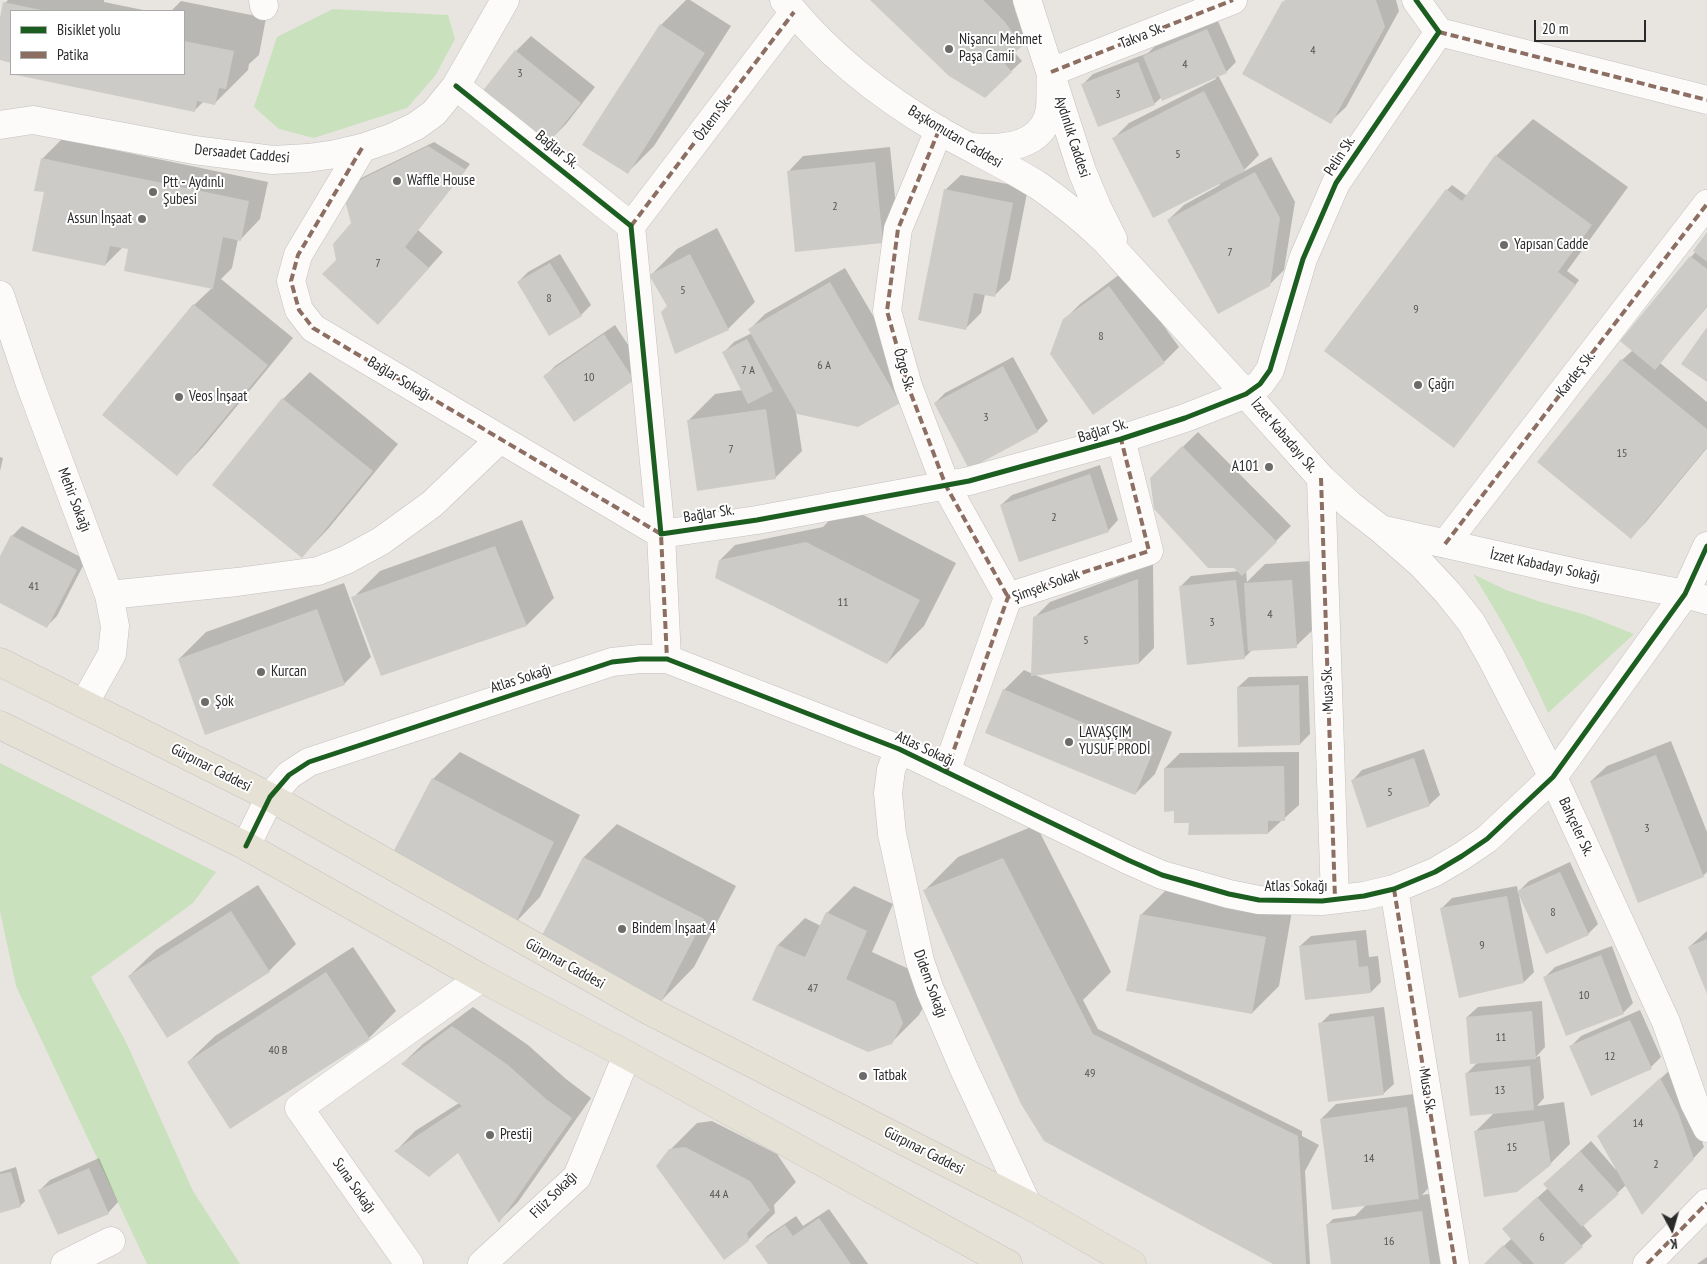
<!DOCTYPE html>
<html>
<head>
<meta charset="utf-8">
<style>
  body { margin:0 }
  #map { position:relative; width:1707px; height:1264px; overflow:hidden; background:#e8e5e0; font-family:"PT Sans Narrow",sans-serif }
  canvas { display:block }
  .legend { position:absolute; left:10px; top:10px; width:175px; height:65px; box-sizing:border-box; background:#fff; border:1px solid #aaa; margin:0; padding:6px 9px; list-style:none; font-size:15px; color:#2a2a2a }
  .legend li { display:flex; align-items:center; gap:10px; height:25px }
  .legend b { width:25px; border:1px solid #aaa }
  .north { position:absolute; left:1647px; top:1204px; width:50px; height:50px; -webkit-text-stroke:4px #fff; paint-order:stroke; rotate:174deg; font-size:14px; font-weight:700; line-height:20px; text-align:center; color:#2a2a2a }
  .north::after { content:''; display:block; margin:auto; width:18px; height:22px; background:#2a2a2a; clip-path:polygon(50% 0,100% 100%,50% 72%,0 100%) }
  .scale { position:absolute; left:1534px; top:20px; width:112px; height:22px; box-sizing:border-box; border:2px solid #2a2a2a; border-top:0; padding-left:6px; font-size:15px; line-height:18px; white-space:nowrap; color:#2a2a2a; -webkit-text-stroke:4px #fff; paint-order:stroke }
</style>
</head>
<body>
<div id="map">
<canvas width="1707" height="1264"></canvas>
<ul class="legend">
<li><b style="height:6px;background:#1b5e20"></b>Bisiklet yolu</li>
<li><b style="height:6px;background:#8d6e63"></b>Patika</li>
</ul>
<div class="north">K</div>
<div class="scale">20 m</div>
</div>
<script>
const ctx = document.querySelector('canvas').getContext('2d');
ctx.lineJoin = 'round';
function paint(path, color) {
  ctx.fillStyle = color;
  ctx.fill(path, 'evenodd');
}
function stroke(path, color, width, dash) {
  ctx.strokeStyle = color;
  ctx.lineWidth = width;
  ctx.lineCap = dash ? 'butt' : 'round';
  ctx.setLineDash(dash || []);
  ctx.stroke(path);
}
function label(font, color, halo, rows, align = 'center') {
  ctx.font = font + ' "PT Sans Narrow",sans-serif';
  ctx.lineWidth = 4;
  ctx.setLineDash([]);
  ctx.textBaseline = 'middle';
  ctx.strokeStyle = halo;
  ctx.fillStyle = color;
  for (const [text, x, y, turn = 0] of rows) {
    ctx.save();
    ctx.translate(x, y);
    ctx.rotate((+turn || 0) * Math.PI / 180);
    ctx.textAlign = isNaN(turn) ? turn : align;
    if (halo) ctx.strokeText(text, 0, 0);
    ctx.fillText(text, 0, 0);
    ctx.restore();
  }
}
paint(new Path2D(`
  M333 9 448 15 455 39 435 76 407 108 314 138 279 129 254 107 277 37Z
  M1473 574 1506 590 1541 602 1586 615 1634 634 1548 713C1527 664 1501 619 1473 574Z
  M0 763 216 872 193 903 91 977 127 1044 193 1191 240 1264H147L16 986 0 911Z`), '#c9e1bc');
paint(new Path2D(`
  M8 0H104V2L148 11H11V61L0 59V23L5 3Z
  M686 0H690L731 26 654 146 628 172 661 25Z
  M871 0H1022L1024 2 1015 11 1031 35 1014 52 1022 61 985 96Z
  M1286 0H1396L1399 11 1346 107 1330 122 1283 3Z
  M181 1 266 18 259 55 249 64 248 70 214 104 204 101 194 111 19 74H184V11H171Z
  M1217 19 1236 62 1226 72 1218 75 1259 155 1241 173 1271 157 1295 202 1284 270 1269 285 1168 220 1184 205 1220 185 1219 183 1114 138 1129 123 1216 79 1215 77 1162 97 1154 104 1083 84 1093 74 1148 53 1155 46Z
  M531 36 595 87 566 124 551 139 539 129 530 138 516 51Z
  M1533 119 1628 187 1567 271 1579 280 1458 442 1326 351 1447 190 1452 185 1467 196 1496 156Z
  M62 139 268 182 260 219 241 239H238L232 268 221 279 293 338 203 447 177 474 194 305 212 288 129 248 123 247 105 265 45 191 42 159Z
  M434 142 470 164 418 230 443 252 393 308 337 260 360 216 349 184Z
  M890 147 898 227 883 242 788 172 803 156Z
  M961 175 1028 188 1010 280 994 296 985 294 981 313 966 328 945 190Z
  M717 228 755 302 728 329 669 306 650 276 677 249Z
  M1707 234V307L1660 363 1707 402V448L1646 522 1631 537 1622 360 1633 350 1622 341 1696 251Z
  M560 254 591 305 581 315 518 282 528 272Z
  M845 268 915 387 899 402 796 412 802 451 775 478 688 421 715 394 742 390 724 352 734 342 752 333 750 329 765 314Z
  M1124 271 1179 347 1164 362 1064 320 1080 304Z
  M615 325 644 369 633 379 545 376 555 366Z
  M1013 357 1048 421 1037 431 970 467 935 403 945 393Z
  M310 372 398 444 328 529 302 556 283 399Z
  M1198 432 1291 526 1246 571 1247 582 1265 564 1312 561 1316 627 1296 646 1253 649 1244 658 1180 587 1191 576 1239 571 1151 478Z
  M0 457 3 458 0 471Z
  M1100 465 1118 520 1108 531 1001 505 1012 495Z
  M844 505 956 563 924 626 887 663 720 560 735 545 823 527Z
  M522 520 554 598 527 625 381 674 353 598 380 571Z
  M22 526 86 560 57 616 46 627 0 602V559L12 536Z
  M1153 564 1154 648 1139 663 1035 675 1172 732 1155 774 1135 794 1004 690 1024 670 1033 674 1034 618 1050 602Z
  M344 583 371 657 344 684 179 659 206 632Z
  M1308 676 1310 734 1300 744 1238 687 1249 677Z
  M1671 741 1707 832V872L1703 876 1591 781 1607 766Z
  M1424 749 1440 795 1429 805 1352 781 1362 770Z
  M460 752 580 815 540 897 514 924 433 779Z
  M1299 752V805L1268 833 1190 822 1175 810 1165 768 1180 753Z
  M617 824 736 886 694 967 661 1001 541 939 584 857Z
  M1036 825 1111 972 1083 1000 1098 1029 1302 1131V1136L1319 1145 1305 1171 1310 1264H1276L925 890 958 857Z
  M1570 862 1598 924 1588 934 1519 895 1534 972 1524 982 1442 908 1452 898 1517 886 1518 892 1529 881Z
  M258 885 296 944 269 971 129 976 156 950Z
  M854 886 893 904 872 952 922 975 930 995 919 1015 892 1042 754 999 778 945 805 918 821 926 827 913Z
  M1168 888 1292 911 1279 986 1252 1013 1141 915Z
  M1366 930 1369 957 1378 956 1381 982 1371 992 1300 946 1311 936Z
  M1707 931V991L1689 947Z
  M1612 946 1633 1003 1623 1013 1545 977 1555 967Z
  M353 947 396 1011 369 1038 188 1062 215 1036Z
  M1542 1001 1545 1047 1536 1057 1540 1056 1544 1098 1537 1106 1564 1102 1570 1144 1550 1164 1475 1132 1495 1112 1467 1073 1478 1062 1467 1017 1478 1007Z
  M473 1007 528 1045 566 1079 591 1098 518 1202 499 1221 459 1151H396L415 1131 459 1103 403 1063 423 1044Z
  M1384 1007 1394 1084 1383 1094 1320 1024 1330 1014Z
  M1640 1010 1661 1057 1651 1067 1570 1047 1581 1036Z
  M1671 1069 1688 1101 1704 1147 1652 1203 1626 1185 1583 1225 1592 1236 1562 1264H1486L1512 1238 1514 1219 1548 1188 1555 1174 1591 1141 1616 1170 1609 1126Z
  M1422 1093 1434 1182 1422 1195 1441 1192V1264H1333L1328 1224 1333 1219 1355 1216 1367 1204 1321 1119 1336 1104Z
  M712 1121 777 1154 796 1182 774 1205 775 1213 748 1240 670 1150 697 1123Z
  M99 1158 118 1202 108 1213 40 1190 50 1180Z
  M16 1167 25 1201 20 1206 0 1211V1172Z
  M829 1209 868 1264H769L757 1246 767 1236 796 1216 803 1226Z
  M1707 1257V1264H1697Z`), '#0003');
paint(new Path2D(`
  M870 0H983L1005 22 1022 46 1004 63 1012 72 985 98 949 76Z
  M1286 0H1376L1385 27 1331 124 1242 74 1282 2Z
  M3 2 41 10 11 11V63L0 60V18Z
  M660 24 705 53 628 174 582 145Z
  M1207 29 1227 73 1162 101 1143 56Z
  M184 41 234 51 226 89 219 88 215 105 197 101 195 112 16 75 184 74Z
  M515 50 581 103 551 140 538 130 530 140 477 98Z
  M1138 62 1155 105 1098 127 1081 84Z
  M1204 91 1245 171 1153 218 1112 138Z
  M428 146 466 170 405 247 429 268 378 325 322 274 336 260 333 244 351 223 342 189Z
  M1495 155 1592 225 1558 272 1576 285 1454 448 1324 351 1446 189 1462 201Z
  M41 158 249 201 241 241 223 237 213 289 124 271 128 249 110 246 105 266 32 251 44 192 34 191Z
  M875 162 883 243 795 252 787 171Z
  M1255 172 1280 218 1270 286 1218 314 1167 220Z
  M944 189 1013 203 995 297 974 293 966 330 918 320Z
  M1707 232V262L1693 251Z
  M690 254 729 330 675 354 661 312 667 306 649 275Z
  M1690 256 1707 269V306L1655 370 1620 341Z
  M550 263 582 316 549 336 517 282Z
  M830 282 900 403 858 427 797 414 748 329Z
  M1109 286 1165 363 1093 415 1050 354 1063 319Z
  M193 304 268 365 177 476 102 415Z
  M1707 327V382L1681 364Z
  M604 334 634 380 574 422 543 376Z
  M747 339 773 391 748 404 722 352Z
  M1621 359 1707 429V447L1631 539 1537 462Z
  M1003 366 1038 432 969 469 934 403Z
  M282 398 373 471 302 558 212 485Z
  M766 409 776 479 697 491 687 420Z
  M1182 446 1277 542 1242 576 1234 568H1208L1154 509 1150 478Z
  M1090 474 1109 532 1019 562 1000 505Z
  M11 535 77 570 47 628 0 603V556Z
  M806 542 920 600 887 664 773 606 715 578 719 560Z
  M495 546 527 626 381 676 351 597Z
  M1138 579 1139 664 1031 676 1033 617Z
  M1236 580 1245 659 1187 665 1179 586Z
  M1292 580 1297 648 1248 651 1244 583Z
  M317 609 345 685 205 735 178 659Z
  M1299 685 1300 745 1238 747 1237 687Z
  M1003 689 1153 752 1135 795 985 733Z
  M1656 755 1704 877 1638 903 1590 781Z
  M1414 758 1430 806 1367 828 1351 780Z
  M1284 766 1285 821H1268V834L1188 835 1189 823H1174V811L1164 812V768Z
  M432 778 554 842 514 926 389 860Z
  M583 857 704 919 661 1002 540 939Z
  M1003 858 1093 1034 1298 1136 1306 1264H1273L1044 1141 1021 1104 923 890Z
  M1560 872 1589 935 1546 954 1517 891Z
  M1507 896 1524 983 1459 998 1440 908Z
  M231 911 270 972 167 1038 128 976Z
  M826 912 867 931 846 979 895 1002 903 1023 892 1044 868 1052 752 1000 777 945 805 957Z
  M1140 914 1266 937 1252 1014 1126 991Z
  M1707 939V994L1688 947Z
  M1356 940 1359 967 1368 966 1371 993 1305 1000 1299 946Z
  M1601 955 1624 1014 1566 1036 1543 977Z
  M326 972 370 1039 230 1129 187 1062Z
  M1532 1011 1536 1059 1470 1064 1466 1017Z
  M1374 1016 1384 1095 1328 1102 1318 1023Z
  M1630 1020 1652 1069 1591 1096 1569 1046Z
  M452 1026 508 1065 546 1099 572 1118 499 1223 458 1153 429 1177 394 1151 462 1106 401 1064Z
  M1530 1066 1534 1110 1470 1116 1465 1073Z
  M1660 1078 1678 1112 1694 1159 1642 1215 1597 1136Z
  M1407 1107 1419 1199 1332 1210 1320 1119Z
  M1544 1121 1551 1165 1517 1192 1484 1197 1474 1131Z
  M685 1147 750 1181 770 1210 747 1233 749 1241 724 1260 656 1166 669 1149Z
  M1580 1151 1619 1194 1582 1227 1543 1184Z
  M89 1168 109 1214 58 1235 38 1190Z
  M11 1172 21 1207 0 1213V1174Z
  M1537 1197 1583 1247 1564 1264H1534L1502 1229Z
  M1422 1211 1430 1264H1331L1326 1224Z
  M819 1218 851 1264H768L755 1246 785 1225 793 1236Z
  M1503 1245 1522 1264H1484Z`), '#cdcbc7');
const minor = new Path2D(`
  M263 0 264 6
  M784 0C826 53 882 97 940 131 973 150 1008 166 1039 186 1062 202 1084 220 1104 239L1246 394 1321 478 1350 505 1382 530 1421 564 1448 593 1471 622 1491 657 1553 777 1666 1022 1694 1102 1707 1128
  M1027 0 1082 171 1097 207 1113 239
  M1439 32 1707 100
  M456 86 631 226 661 534 757 520 969 481 1121 439 1185 418 1246 394 1260 384 1270 370 1303 259 1336 183 1439 32 1416 0
  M0 125 33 120 194 150 273 160 308 158 336 154 362 148 391 138 416 126 434 113 456 86 505 0
  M939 130 898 229 887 311 908 386 946 486 1008 597
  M971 147C1002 150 1045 148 1050 108 1051 96 1050 84 1051 72L1233 0
  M362 148 298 255 291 281 299 310 313 328 661 534 667 659
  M631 226 794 12
  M0 295 30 384 109 595 115 626 112 654 84 704
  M1321 478 1335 899
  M1384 530 1581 574 1685 594 1707 600
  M1445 544 1707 204
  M109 595 237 582 318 571 346 560 381 541 432 504 500 439
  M899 749 891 770 888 793 892 834 920 961 930 990 964 1069 1027 1204
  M946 772 1008 597 1149 551 1121 439
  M246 846 270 797 289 775 309 762 612 662 640 659H667L899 749 1128 860 1162 875 1194 884 1229 894 1259 900 1322 901 1364 896 1394 889 1435 872 1462 856 1487 839 1553 777 1685 594 1707 546
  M1394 889 1455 1264
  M65 1264 111 1241
  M409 1264 299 1108 481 978
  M482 1264 577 1177 627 1055
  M1647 1264 1707 1203`);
const major = new Path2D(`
  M0 662 270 797 648 1010 1027 1204 1132 1264
  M0 725 246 846 481 978 627 1055 1008 1264`);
stroke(minor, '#c2c1c1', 29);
stroke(major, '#c4c3c1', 29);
stroke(minor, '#fcfbfa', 28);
stroke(major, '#e5e2d5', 28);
stroke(new Path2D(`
  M1439 32 1707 100
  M1051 72 1233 0
  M939 130 898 229 887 311 908 386 946 486 1008 597
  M362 148 298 255 291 281 299 310 313 328 661 534 667 659
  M631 226 794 12
  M1321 478 1335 899
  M1445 544 1707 204
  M946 772 1008 597 1149 551 1121 439
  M1394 889 1455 1264
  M1647 1264 1707 1203`), '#8d6e63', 4, [8, 4]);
stroke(new Path2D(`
  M456 86 631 226 661 534 757 520 969 481 1121 439 1185 418 1246 394 1260 384 1270 370 1303 259 1336 183 1439 32 1416 0
  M246 846 270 797 289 775 309 762 612 662 640 659H667L899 749 1128 860 1162 875 1194 884 1229 894 1259 900 1322 901 1364 896 1394 889 1435 872 1462 856 1487 839 1553 777 1685 594 1707 546`), '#1b5e20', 5);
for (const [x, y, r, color] of [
  [949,49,5,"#6c6b6a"],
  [397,181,5,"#6c6b6a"],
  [153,192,5,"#6c6b6a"],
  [142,219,5,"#6c6b6a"],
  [1504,245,5,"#6c6b6a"],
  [1418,385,5,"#6c6b6a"],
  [179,397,5,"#6c6b6a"],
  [1269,467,5,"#6c6b6a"],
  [261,672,5,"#6c6b6a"],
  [205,702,5,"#6c6b6a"],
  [1069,742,5,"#6c6b6a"],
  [622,929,5,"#6c6b6a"],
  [863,1076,5,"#6c6b6a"],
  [490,1135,5,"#6c6b6a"]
]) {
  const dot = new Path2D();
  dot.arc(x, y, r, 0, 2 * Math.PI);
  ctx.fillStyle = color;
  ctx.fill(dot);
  stroke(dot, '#fff', 2);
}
label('12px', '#545453', null, [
  ["4",1313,51],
  ["4",1185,65],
  ["3",520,74],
  ["3",1118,95],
  ["5",1178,155],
  ["2",835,207],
  ["7",1230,253],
  ["7",378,264],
  ["5",683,291],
  ["8",549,299],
  ["9",1416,310],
  ["8",1101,337],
  ["6 A",824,366],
  ["7 A",748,371],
  ["10",589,378],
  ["3",986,418],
  ["7",731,450],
  ["15",1622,454],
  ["2",1054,518],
  ["41",34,587],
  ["11",843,603],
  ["4",1270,615],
  ["3",1212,623],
  ["5",1086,641],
  ["5",1390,793],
  ["3",1647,829],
  ["8",1553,913],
  ["9",1482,946],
  ["47",813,989],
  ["10",1584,996],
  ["11",1501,1038],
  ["40 B",278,1051],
  ["12",1610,1057],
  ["49",1090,1074],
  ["13",1500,1091],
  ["14",1638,1124],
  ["15",1512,1148],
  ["14",1369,1159],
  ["2",1656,1165],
  ["4",1581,1189],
  ["44 A",719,1195],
  ["6",1542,1238],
  ["16",1389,1242]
]);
label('15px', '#2a2a2a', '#fff', [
  ["Takva Sk.",1142,36,-22],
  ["Özlem Sk.",713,119,-53],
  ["Başkomutan Caddesi",955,137,31],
  ["Aydınlık Caddesi",1072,137,72],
  ["Bağlar Sk.",557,150,39],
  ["Dersaadet Caddesi",242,154,5],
  ["Pelin Sk.",1340,156,-57],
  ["Özge Sk.",904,370,74],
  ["Kardeş Sk.",1576,374,-52],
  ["Bağlar Sokağı",399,379,31],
  ["Bağlar Sk.",1103,431,-17],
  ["İzzet Kabadayı Sk.",1284,436,49],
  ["Mehir Sokağı",74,500,69],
  ["Bağlar Sk.",709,514,-9],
  ["İzzet Kabadayı Sokağı",1545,566,12],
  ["Şimşek Sokak",1046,586,-20],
  ["Atlas Sokağı",521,679,-18],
  ["Musa Sk.",1328,689,-92],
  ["Atlas Sokağı",925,749,25],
  ["Gürpınar Caddesi",211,768,27],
  ["Bahçeler Sk.",1576,827,65],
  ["Atlas Sokağı",1296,887],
  ["Gürpınar Caddesi",565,964,29],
  ["Didem Sokağı",930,984,70],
  ["Musa Sk.",1427,1091,81],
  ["Gürpınar Caddesi",924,1151,27],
  ["Suna Sokağı",354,1186,55],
  ["Filiz Sokağı",554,1195,-45]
]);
label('15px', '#2a2a2a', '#fff', [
  ["Nişancı Mehmet",959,40],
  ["Paşa Camii",959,57],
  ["Waffle House",407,181],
  ["Ptt - Aydınlı",163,183],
  ["Şubesi",163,200],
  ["Assun İnşaat",132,219,"right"],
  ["Yapısan Cadde",1514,245],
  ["Çağrı",1428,385],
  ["Veos İnşaat",189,397],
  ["A101",1259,467,"right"],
  ["Kurcan",271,672],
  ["Şok",215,702],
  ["LAVAŞÇIM",1079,733],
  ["YUSUF PRODİ",1079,750],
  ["Bindem İnşaat 4",632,929],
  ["Tatbak",873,1076],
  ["Prestij",500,1135]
], 'left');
</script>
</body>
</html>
